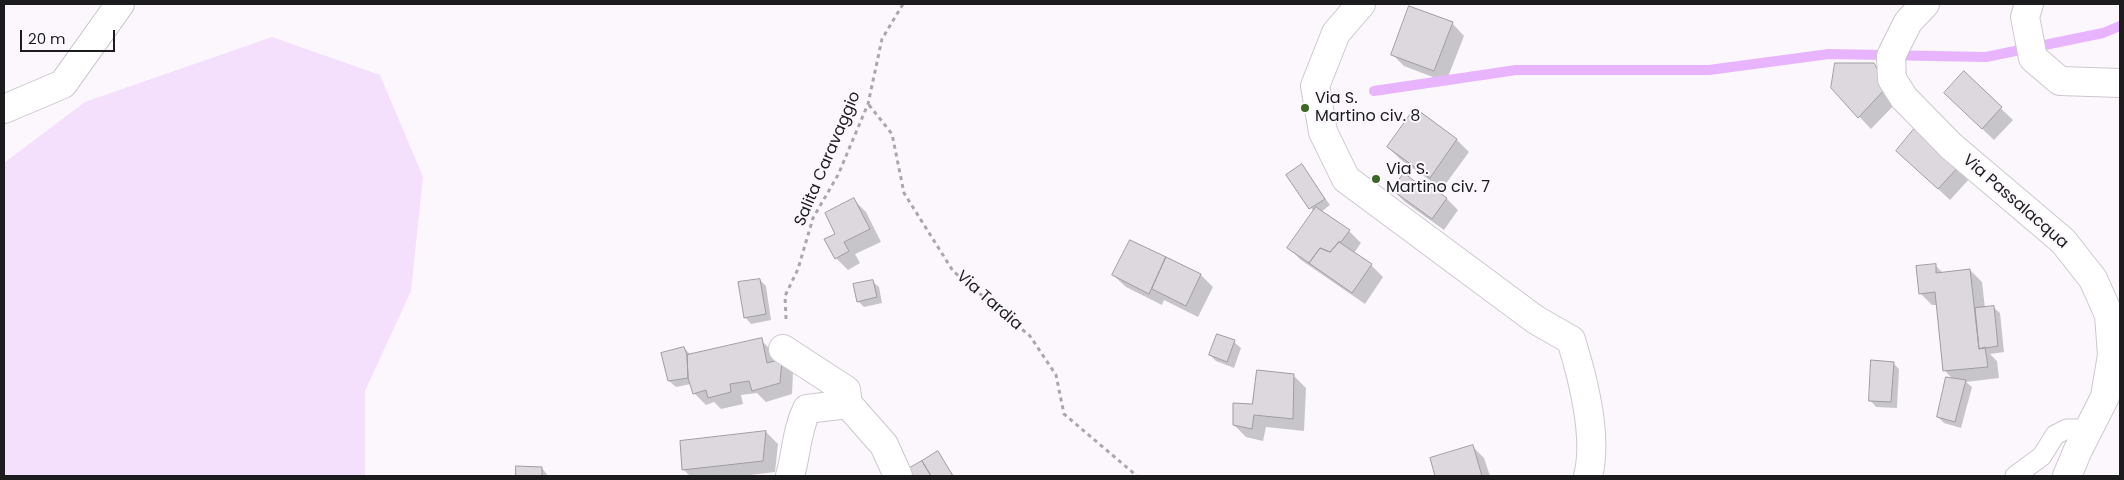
<!DOCTYPE html>
<html>
<head>
<meta charset="utf-8">
<style>
  body { margin:0 }
  #map { position:relative; width:2124px; height:480px; overflow:hidden; background:#fbf7fd; font-family:Poppins,sans-serif }
  canvas { display:block }
  .frame { position:absolute; inset:0; border:5px solid #1c1b1d; pointer-events:none }
  .scale { position:absolute; left:20px; top:30px; width:95px; height:22px; box-sizing:border-box; border:2px solid #1c1b1d; border-top:0; padding-left:6px; font-size:15px; line-height:18px; white-space:nowrap; color:#1c1b1d; -webkit-text-stroke:4px #fbf7fd; paint-order:stroke }
</style>
</head>
<body>
<div id="map">
<canvas width="2124" height="480"></canvas>
<div class="frame"></div>
<div class="scale">20 m</div>
</div>
<script>
const ctx = document.querySelector('canvas').getContext('2d');
ctx.lineJoin = 'round';
function paint(path, color) {
  ctx.fillStyle = color;
  ctx.fill(path, 'evenodd');
}
function stroke(path, color, width, dash) {
  ctx.strokeStyle = color;
  ctx.lineWidth = width;
  ctx.lineCap = dash ? 'butt' : 'round';
  ctx.setLineDash(dash || []);
  ctx.stroke(path);
}
function label(font, color, halo, rows, align = 'center') {
  ctx.font = font + ' Poppins,sans-serif';
  ctx.lineWidth = 4;
  ctx.setLineDash([]);
  ctx.textBaseline = 'middle';
  ctx.strokeStyle = halo;
  ctx.fillStyle = color;
  for (const [text, x, y, turn = 0] of rows) {
    ctx.save();
    ctx.translate(x, y);
    ctx.rotate((+turn || 0) * Math.PI / 180);
    ctx.textAlign = isNaN(turn) ? turn : align;
    if (halo) ctx.strokeText(text, 0, 0);
    ctx.fillText(text, 0, 0);
    ctx.restore();
  }
}
paint(new Path2D(`
  M272 37 380 75 423 177 411 291 365 391V476H4V163L85 102Z`), '#f4dffd');
paint(new Path2D(`
  M1452 23 1464 36 1446 82 1404 66 1392 54Z
  M1874 64 1886 76 1899 100 1871 129 1832 88Z
  M1964 73 2013 120 1994 140 1957 105Z
  M1415 110 1457 140 1469 152 1442 189 1400 159 1388 147Z
  M1914 131 1971 177 1950 200 1910 163Z
  M1301 166 1330 205 1321 212 1349 231 1361 243 1354 253 1371 265 1383 277 1365 304 1301 260 1289 248 1314 212 1288 175Z
  M1421 188 1446 198 1458 210 1444 230 1405 202 1393 190Z
  M854 200 866 212 881 242 855 254 860 263 848 270 836 258 837 234Z
  M1131 241 1201 275 1213 287 1198 317 1164 300 1162 305 1126 287 1113 275Z
  M1935 265 1943 273 1970 270 1982 282 1985 308 1993 307 2000 313 2004 352 1990 354 1997 361 1999 378 1966 382 1972 387 1961 428 1944 423 1938 417 1954 380 1945 371 1937 305H1932L1920 293Z
  M760 280 766 286 771 320 751 324 745 317Z
  M872 281 879 287 882 303 864 307 858 301Z
  M761 340 773 352 776 362 781 361 793 372 792 394 766 402 757 393 741 395 743 404 721 409 714 402 706 405 694 393 691 384 676 387 669 381 684 348 690 354Z
  M1234 342 1241 348 1234 368 1216 361 1210 355Z
  M1893 363 1899 369 1897 408 1876 407 1870 400Z
  M1294 376 1306 388 1304 431 1266 427 1263 441 1246 437 1234 425 1253 406Z
  M766 432 778 444 775 472 742 476H690L684 470 681 442Z
  M1472 446 1484 458 1490 476H1437L1431 459Z
  M937 453 954 476H914L910 470Z
  M517 468H542L548 476H517Z`), '#0003');
stroke(new Path2D(`
  M1374 91 1516 70H1709L1829 54 1986 57 2103 33 2120 26`), '#e9b4fe', 10);
const building = new Path2D(`
  M1409 6 1453 22 1434 71 1391 55Z
  M1835 63H1874L1887 87 1858 118 1831 88Z
  M1964 71 2002 107 1982 129 1944 93Z
  M1415 108 1457 139 1430 178 1387 147Z
  M1914 129 1960 165 1938 189 1896 151Z
  M1302 164 1325 199 1309 209 1286 175Z
  M1404 173 1421 186 1425 183 1447 198 1432 219 1392 190Z
  M854 198 870 229 844 242 849 251 835 259 824 239 835 234 825 213Z
  M1316 207 1350 230 1341 242H1339L1330 252 1320 248 1309 263 1287 248Z
  M1130 240 1166 257 1149 294 1112 275Z
  M1339 242 1372 264 1352 293 1309 263 1320 248 1330 252Z
  M1166 257 1201 274 1186 306 1152 289Z
  M1936 264V273L1970 269 1979 349 1985 347 1988 367 1943 371 1935 292 1919 294 1916 266Z
  M760 279 766 314 744 318 738 282Z
  M873 280 877 297 857 302 853 284Z
  M1994 306 1998 346 1979 349 1975 308Z
  M1217 334 1235 340 1227 362 1209 355Z
  M762 338 767 363 782 359 780 383 752 391 749 381 730 384 731 392 708 398 706 390 693 394 688 378 687 355Z
  M684 347 687 355 688 378 668 381 661 353Z
  M1871 360 1894 362 1891 402 1869 401Z
  M1257 370 1294 374 1293 419 1254 415 1252 429 1233 425V403L1252 404Z
  M1946 377 1966 380 1955 422 1937 417Z
  M766 431 763 461 682 470 680 441Z
  M1473 445 1482 476H1435L1430 458Z
  M938 451 953 476H931L922 461Z
  M922 461 931 476H913L908 469Z
  M516 466 542 467V476H516Z`);
paint(building, '#dcd8dd');
stroke(building, '#9f9ba1', 1);
const lane = new Path2D(`
  M2015 476 2042 456 2055 435 2067 429H2089`);
const street = new Path2D(`
  M1925 4 1908 22 1891 56 1892 79 1904 98 1951 146 2063 241 2093 279 2109 315 2112 355 2105 397 2078 450 2067 476
  M2029 4 2025 17 2033 58 2060 81 2120 83
  M4 109 63 84 120 4
  M783 349 846 390 848 404
  M790 476C797 452 796 432 807 409L848 404 884 445 898 476`);
const secondary = new Path2D(`
  M1361 4 1336 33 1315 86 1323 132 1346 179 1536 320 1571 340C1583 378 1598 438 1588 476`);
stroke(lane, '#ccc8cd', 21);
stroke(street, '#ccc8cd', 30);
stroke(secondary, '#ccc8cd', 30);
stroke(new Path2D(`
  M869 105 892 134 904 193 953 271 1030 336 1056 375 1064 414 1137 476
  M786 319 785 296 798 269 813 218 838 175 868 104 882 39 903 4`), '#aaa7ab', 3, [4, 4]);
stroke(lane, '#fff', 19);
stroke(street, '#fff', 28);
stroke(secondary, '#fff', 28);
for (const [x, y, r, color] of [
  [1305,108,5,"#3c6724"],
  [1376,179,5,"#3c6724"]
]) {
  const dot = new Path2D();
  dot.arc(x, y, r, 0, 2 * Math.PI);
  ctx.fillStyle = color;
  ctx.fill(dot);
  stroke(dot, '#fbf7fd', 2);
}
label('16px', '#1c1b1d', '#fbf7fd', [
  ["Via S.",1315,99],
  ["Martino civ. 8",1315,117],
  ["Via S.",1386,170],
  ["Martino civ. 7",1386,188]
], 'left');
label('16px', '#1c1b1d', '#fbf7fd', [
  ["Salita Caravaggio",828,159,-67],
  ["Via Passalacqua",2015,202,41],
  ["Via Tardia",989,301,41]
]);
</script>
</body>
</html>
